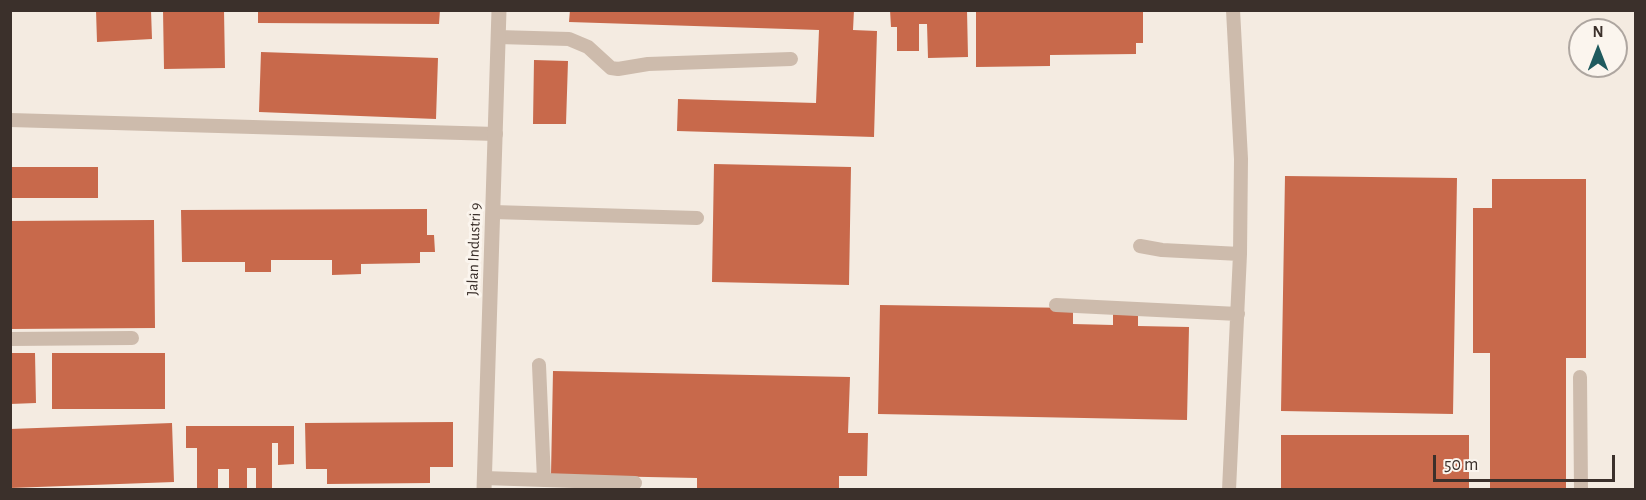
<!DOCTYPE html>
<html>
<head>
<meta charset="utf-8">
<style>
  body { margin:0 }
  #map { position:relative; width:1646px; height:500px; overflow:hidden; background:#f4ebe1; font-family:"Alegreya Sans",sans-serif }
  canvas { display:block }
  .frame { position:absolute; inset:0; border:12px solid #3b302b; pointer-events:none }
  .north { position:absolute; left:1568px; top:18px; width:60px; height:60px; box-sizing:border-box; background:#fbf5ee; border:2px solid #aea6a0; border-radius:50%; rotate:0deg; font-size:16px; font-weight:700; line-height:24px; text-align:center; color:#3b302b }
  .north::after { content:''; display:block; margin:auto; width:21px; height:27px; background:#1f5a5e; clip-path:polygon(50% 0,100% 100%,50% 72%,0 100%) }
  .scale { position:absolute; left:1433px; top:455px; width:182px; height:27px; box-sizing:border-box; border:3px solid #3b302b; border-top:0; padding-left:8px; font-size:18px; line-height:21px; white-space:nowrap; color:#3b302b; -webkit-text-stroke:4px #fbf5ee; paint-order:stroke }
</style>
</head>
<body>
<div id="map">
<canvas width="1646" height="500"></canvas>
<div class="frame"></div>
<div class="north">N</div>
<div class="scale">50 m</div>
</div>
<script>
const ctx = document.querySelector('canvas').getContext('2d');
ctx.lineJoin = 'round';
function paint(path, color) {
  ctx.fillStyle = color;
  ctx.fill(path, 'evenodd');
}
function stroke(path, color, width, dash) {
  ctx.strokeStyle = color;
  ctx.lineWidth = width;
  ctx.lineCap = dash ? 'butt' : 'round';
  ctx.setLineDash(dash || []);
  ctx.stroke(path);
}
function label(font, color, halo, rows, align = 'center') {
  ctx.font = font + ' "Alegreya Sans",sans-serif';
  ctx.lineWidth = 6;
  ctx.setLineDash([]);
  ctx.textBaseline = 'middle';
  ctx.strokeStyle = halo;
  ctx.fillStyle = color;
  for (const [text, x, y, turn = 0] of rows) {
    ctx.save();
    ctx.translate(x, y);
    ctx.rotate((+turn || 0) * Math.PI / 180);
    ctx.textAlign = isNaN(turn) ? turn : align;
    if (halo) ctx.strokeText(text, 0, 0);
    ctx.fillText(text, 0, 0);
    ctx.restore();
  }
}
paint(new Path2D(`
  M96 10H151L152 39 97 42Z
  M163 10H224L225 68 164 69Z
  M258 10H440L439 24 258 23Z
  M570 10H854L853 30 877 31 874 137 677 131 678 99 816 103 819 30 569 22Z
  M890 10H967L968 57 928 58 927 24H919V51H897V27H891Z
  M976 10H1143V43H1136V54L1050 55V66L976 67Z
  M261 52 438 58 436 119 259 112Z
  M534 60 568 61 566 124H533Z
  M714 164 851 167 849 285 712 282Z
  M10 167H98V198H10Z
  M1285 176 1457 178 1453 414 1281 411Z
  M1492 179H1586V358H1566V490H1490V353H1473V208H1492Z
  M427 209V235H434L435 252H420V263L361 264V274L332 275V260H271V272H245V262H182L181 210Z
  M154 220 155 328 10 329V221Z
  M880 305 1073 308V324L1113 325V309L1138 310V326L1189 327 1187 420 878 414Z
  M10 353H35L36 403 10 404Z
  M52 353H165V409H52Z
  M553 371 850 377 848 433H868L867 476H839V490H697V478L551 475Z
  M453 422V467H430V483L327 484V469H306L305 423Z
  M172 423 174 482 10 488V429Z
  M186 426H294V464L278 465V443H272V490H256V468H247V489H229V469H218V490H197V448H186Z
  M1281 435H1469V490H1281Z`), '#c8694b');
stroke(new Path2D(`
  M498 37 569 39 588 47 611 68 618 69 648 64 791 59
  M10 120 496 134
  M493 212 697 218
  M1140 246 1162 250 1240 254
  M1056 305 1238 314
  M10 339 132 338
  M539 365 544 480
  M1580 377 1581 490
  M484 478 635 483
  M1229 490 1240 254 1241 159 1233 10`), '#cdbbac', 14);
stroke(new Path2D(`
  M484 490 499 10`), '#cdbbac', 15);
label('16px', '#3b302b', '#fbf5ee', [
  ["Jalan Industri 9",474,249,-88]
]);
</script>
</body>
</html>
